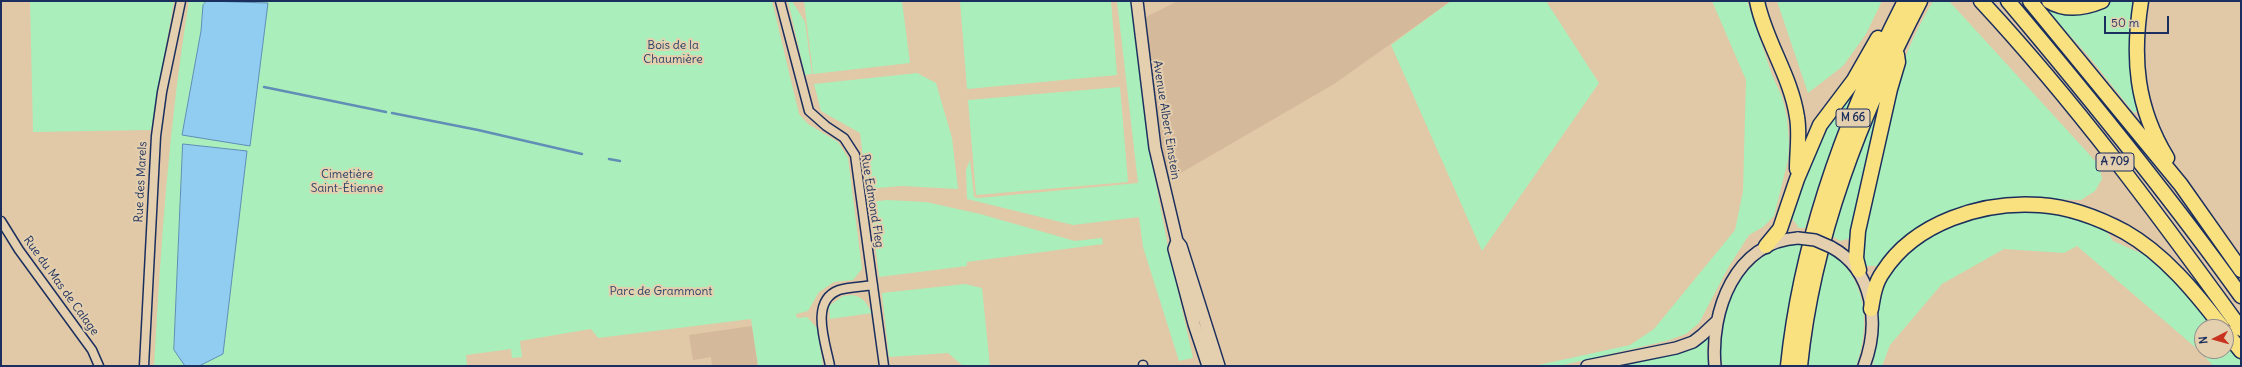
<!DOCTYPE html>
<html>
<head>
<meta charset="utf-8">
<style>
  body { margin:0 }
  #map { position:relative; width:2242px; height:367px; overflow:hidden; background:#e1c8a6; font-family:Delius,sans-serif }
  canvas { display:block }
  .frame { position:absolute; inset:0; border:2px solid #1b2f5e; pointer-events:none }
  .north { position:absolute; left:2194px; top:319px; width:40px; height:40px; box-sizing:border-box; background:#e4cfae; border:1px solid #948f8e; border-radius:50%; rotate:264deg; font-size:11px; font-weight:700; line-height:16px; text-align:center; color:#1b2f5e }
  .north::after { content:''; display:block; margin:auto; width:14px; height:18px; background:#c8321e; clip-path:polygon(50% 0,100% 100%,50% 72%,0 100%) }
  .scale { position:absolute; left:2104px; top:16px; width:65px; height:18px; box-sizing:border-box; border:2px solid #1b2f5e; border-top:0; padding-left:5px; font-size:12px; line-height:14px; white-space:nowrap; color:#1b2f5e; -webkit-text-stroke:3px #e4cfae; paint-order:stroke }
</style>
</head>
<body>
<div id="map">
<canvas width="2242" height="367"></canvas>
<div class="frame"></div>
<div class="north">N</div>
<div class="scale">50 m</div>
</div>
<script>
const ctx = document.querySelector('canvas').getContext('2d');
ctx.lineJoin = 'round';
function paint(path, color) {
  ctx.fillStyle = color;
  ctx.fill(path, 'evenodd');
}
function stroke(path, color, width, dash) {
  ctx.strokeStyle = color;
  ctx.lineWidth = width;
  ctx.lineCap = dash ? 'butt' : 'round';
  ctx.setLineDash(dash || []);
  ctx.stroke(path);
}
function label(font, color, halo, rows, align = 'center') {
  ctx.font = font + ' Delius,sans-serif';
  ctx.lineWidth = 4;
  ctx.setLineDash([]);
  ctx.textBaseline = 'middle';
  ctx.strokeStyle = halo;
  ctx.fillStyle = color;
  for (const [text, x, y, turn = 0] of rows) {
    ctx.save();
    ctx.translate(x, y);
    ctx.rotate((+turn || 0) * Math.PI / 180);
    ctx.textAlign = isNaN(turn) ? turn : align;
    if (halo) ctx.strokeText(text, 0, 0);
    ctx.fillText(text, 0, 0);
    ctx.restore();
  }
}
paint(new Path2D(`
  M1178 1H1451L1334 84 1167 181 1144 18Z
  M752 326 758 366H712L711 357 693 360 689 335Z`), '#d4b99a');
paint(new Path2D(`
  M30 1H174L151 130 33 132Z
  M189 1H772L799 114 808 124 838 142 848 158 862 269 853 280 834 282 819 292 808 311 796 314 797 318 807 317 817 328 823 366H758L751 319 598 338 591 329 520 341 522 357 512 358 511 349 466 355 467 366H154C161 244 169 122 189 1Z
  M788 1H792L805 22 812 74 805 75Z
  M804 1H902L910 63 813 74Z
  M960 1H1111L1117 75 967 89Z
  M1117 1H1132L1149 148 1168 247 1193 358 1179 361 1143 247 1139 217 1073 225 967 199 966 170 970 160 974 197 979 198 1138 183Z
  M1451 1H1546L1599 83 1482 251 1391 45Z
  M1712 1H1747L1772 75 1782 97 1787 118 1789 143 1788 160 1774 216 1763 227 1749 235 1728 268 1699 323 1686 334 1666 341 1559 366H1534L1630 345 1654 329 1735 230 1743 191 1746 80Z
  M1777 1H1882L1866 34 1843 66 1808 93Z
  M1933 1H1949L2099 165 2102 179 2095 191 2081 200 2038 199 1932 222 1901 240 1877 266H1866C1857 230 1877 168 1886 132 1891 110 1896 88 1902 67 1910 43 1921 22 1933 1Z
  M2106 1H2135C2127 39 2131 73 2137 111L2134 113 2090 58 2041 3 2060 10Z
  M917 73 936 83 952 138 958 189 902 186 867 189 860 133 821 111 814 84Z
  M1862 74 1817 190 1805 228H1799L1792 218 1807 164 1829 116Z
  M1120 87 1128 182 976 195 968 100Z
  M1881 100 1852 238 1840 241 1832 236 1858 157Z
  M887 200 926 202 980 214 1075 241 1102 238 1103 244 967 262V266L879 277 871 205V202Z
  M2010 211C2034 211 2103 215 2113 241L2154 259 2215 327H2202V351H2226V341L2241 361V366H2213L2202 353 2077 246 2064 253 2004 249 1942 284 1890 345 1882 366H1873L1881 287 1904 255 1934 234 1972 218Z
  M1792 244H1803L1787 320 1781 366H1723C1713 317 1740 255 1792 244Z
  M1829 252C1867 277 1871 326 1856 366H1808L1818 297Z
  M965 284 982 288 990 366H963L948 353 889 357 882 293Z
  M852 295C864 297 866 303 872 313L830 319 829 306 843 296Z
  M1709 335 1707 348 1709 366H1602L1683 351Z`), '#aaefbb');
const water = new Path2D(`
  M207 1 268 3 250 146 182 135 201 31 203 5Z
  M183 144 247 151 223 354 199 366H185L174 350Z`);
paint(water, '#90cdf1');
stroke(water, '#618eb6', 1);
stroke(new Path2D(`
  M264 87 386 112
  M392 113 478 130 582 154
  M609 159 620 161`), '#618eb6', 2.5);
const street = new Path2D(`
  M780 1 809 111 826 126 844 138 855 155 884 366
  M1 221 19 250 92 350 99 366
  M1143 365V366
  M144 366 156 136 162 92 181 1
  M830 366C826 344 809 301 839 290 849 287 862 287 873 285`);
const secondary = new Path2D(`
  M1137 1 1155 148 1177 241 1181 246 1219 366
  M1177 241 1174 249 1194 324 1208 366
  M1831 247C1874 270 1880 324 1864 366
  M1587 366 1676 348 1693 342 1702 335 1717 321
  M1715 366C1710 311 1735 242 1798 238`);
const highway = new Path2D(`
  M1757 1C1765 41 1791 76 1797 117 1800 134 1797 151 1797 169
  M1981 1C2076 103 2159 216 2241 329
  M2008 1C2089 97 2168 194 2241 296
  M2030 1 2181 185 2241 270
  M2049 1C2065 11 2085 8 2102 1
  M2141 1C2132 58 2136 107 2167 158
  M1766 246 1780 229 1797 179 1820 125 1854 80 1878 38
  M1859 270 1856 258 1858 231 1890 89 1898 62 1897 55
  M1871 309C1873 296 1875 283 1883 272 1915 222 1983 201 2040 205 2070 207 2099 218 2125 232 2164 254 2195 292 2222 327
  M2226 332 2241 351
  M1788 366C1801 239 1847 114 1905 1
  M1800 366C1813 237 1861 115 1920 1`);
stroke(street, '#1b2f5e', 11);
stroke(secondary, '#1b2f5e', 14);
stroke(highway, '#1b2f5e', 17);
stroke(street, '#e4cfae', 8);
stroke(secondary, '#e4cfae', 11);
stroke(highway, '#fae180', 14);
const secondaryBridge = new Path2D(`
  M1798 238 1815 240 1831 247`);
stroke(secondaryBridge, '#1b2f5e', 14, []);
stroke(secondaryBridge, '#e4cfae', 11);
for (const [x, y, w] of [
  [1853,118,34],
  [2115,162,38]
]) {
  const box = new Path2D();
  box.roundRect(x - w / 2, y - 9, w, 18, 3);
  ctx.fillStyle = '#e4cfae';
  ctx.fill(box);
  stroke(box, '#1b2f5e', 1);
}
label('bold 11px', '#1b2f5e', null, [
  ["M 66",1853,118],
  ["A 709",2115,162]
]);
label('12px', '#294267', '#e4cfae', [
  ["Bois de la",673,46],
  ["Chaumière",673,60],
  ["Cimetière",347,175],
  ["Saint-Étienne",347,189],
  ["Parc de Grammont",661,292]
]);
label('12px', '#1b2f5e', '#e4cfae', [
  ["Avenue Albert Einstein",1166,120,81],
  ["Rue des Marels",141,182,-87],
  ["Rue Edmond Fleg",872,201,81],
  ["Rue du Mas de Calage",61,286,54]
]);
</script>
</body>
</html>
